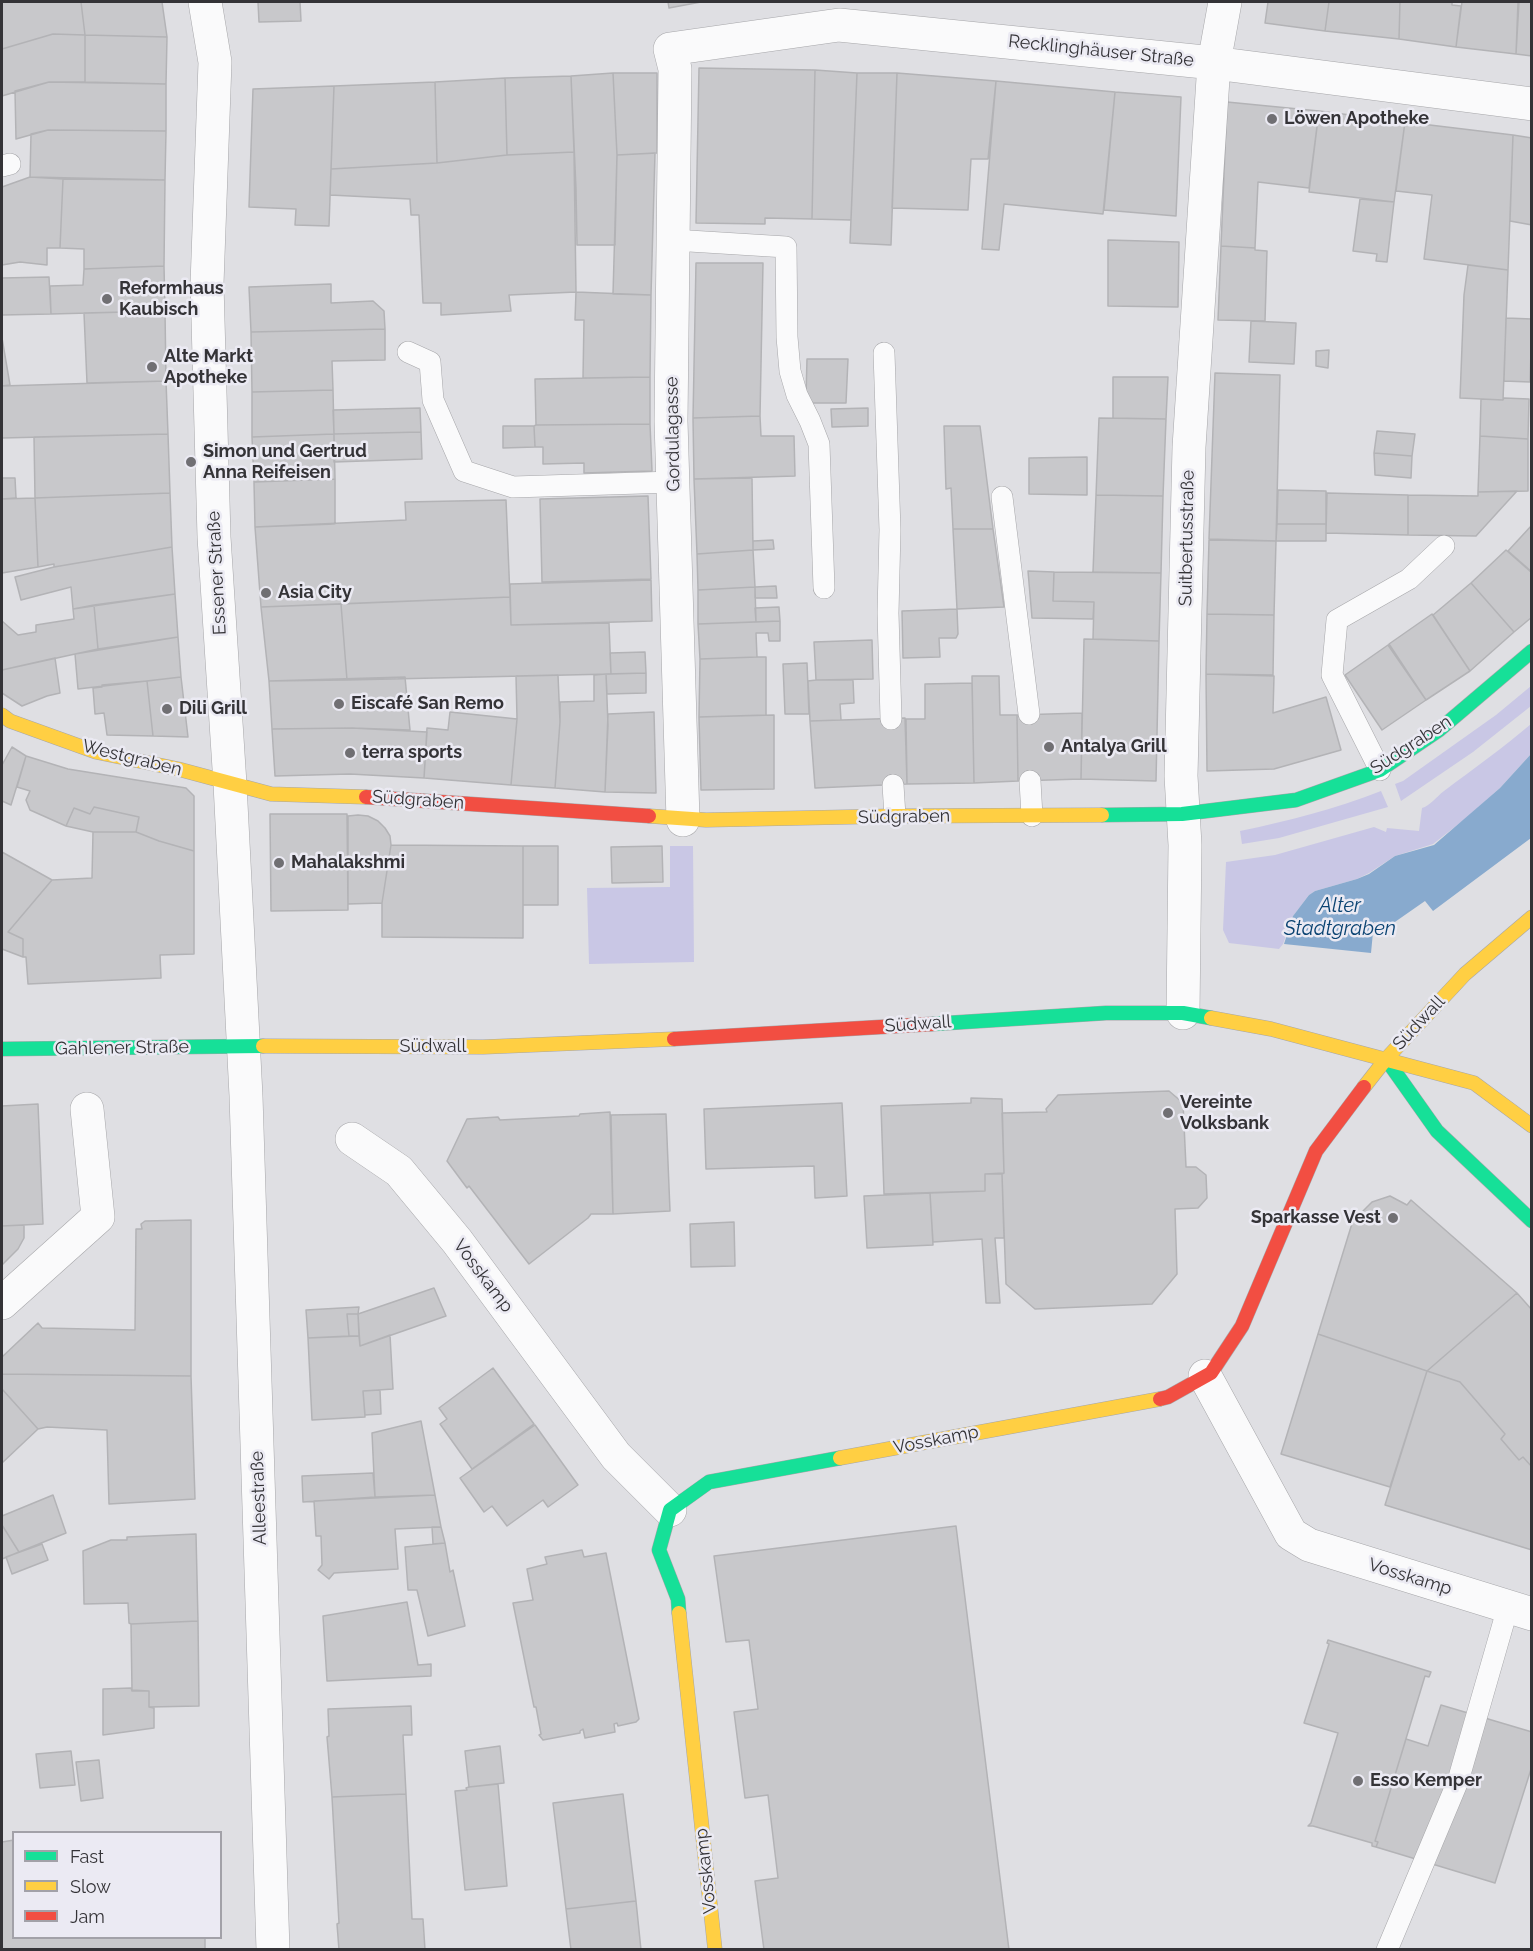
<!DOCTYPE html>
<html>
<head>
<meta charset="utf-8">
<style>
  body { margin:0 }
  #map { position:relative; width:1533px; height:1951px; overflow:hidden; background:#dfdfe3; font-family:Raleway,sans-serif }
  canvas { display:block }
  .frame { position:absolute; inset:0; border:3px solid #343337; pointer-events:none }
  .legend { position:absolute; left:12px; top:1831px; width:210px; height:108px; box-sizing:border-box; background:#ebeaf3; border:2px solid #a2a1a8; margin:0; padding:8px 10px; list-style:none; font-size:18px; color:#343337 }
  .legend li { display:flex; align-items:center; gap:12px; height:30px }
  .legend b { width:30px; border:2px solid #a2a1a8 }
</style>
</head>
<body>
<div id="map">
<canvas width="1533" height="1951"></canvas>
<div class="frame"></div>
<ul class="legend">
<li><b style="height:8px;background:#16e098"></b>Fast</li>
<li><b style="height:8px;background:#ffcf43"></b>Slow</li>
<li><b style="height:8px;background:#f24e42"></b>Jam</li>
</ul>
</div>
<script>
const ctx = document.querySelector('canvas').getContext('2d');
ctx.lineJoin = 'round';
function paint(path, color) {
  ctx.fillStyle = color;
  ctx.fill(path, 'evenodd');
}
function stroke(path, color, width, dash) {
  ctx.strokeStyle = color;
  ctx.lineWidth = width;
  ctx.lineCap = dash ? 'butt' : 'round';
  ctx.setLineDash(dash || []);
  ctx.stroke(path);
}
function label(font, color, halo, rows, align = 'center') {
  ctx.font = font + ' Raleway,sans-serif';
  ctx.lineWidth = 5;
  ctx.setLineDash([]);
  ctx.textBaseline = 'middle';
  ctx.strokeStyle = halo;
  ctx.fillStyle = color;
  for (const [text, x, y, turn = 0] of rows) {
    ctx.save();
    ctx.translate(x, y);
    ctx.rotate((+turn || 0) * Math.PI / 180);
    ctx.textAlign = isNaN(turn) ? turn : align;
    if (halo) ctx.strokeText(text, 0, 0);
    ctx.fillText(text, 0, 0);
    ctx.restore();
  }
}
paint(new Path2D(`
  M1531 686V706L1473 752 1401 801 1395 784 1403 781 1496 715Z
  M1531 724V754L1500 788 1465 819 1433 844 1395 856 1369 873 1357 879 1315 891 1309 895 1293 916 1283 944 1279 949 1229 943 1223 930 1226 862 1275 855 1374 827 1386 832 1387 828 1419 831 1422 808C1430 806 1436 797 1444 791 1473 769 1503 748 1531 724Z
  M1381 791 1388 807 1279 838 1242 844 1240 831C1288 821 1335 809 1381 791Z
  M670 846H693L694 962 589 964 587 888 670 887Z`), '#c9c7e5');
paint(new Path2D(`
  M1531 754V838L1433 911 1425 901 1392 924 1374 922 1371 953 1284 944 1293 916 1309 895 1315 891 1357 879 1369 874 1395 856 1434 845 1500 788Z`), '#88aace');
const building = new Path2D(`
  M2 2H81L85 35 53 34 2 49Z
  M81 2H162L167 37 85 35Z
  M258 2H300L301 21 259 22Z
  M668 2H701L669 8Z
  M1268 2H1329L1325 31 1265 23Z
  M1329 2H1400L1399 39 1325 31Z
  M1400 2H1452V5L1461 6 1456 47 1399 39Z
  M1462 2H1518L1516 54 1456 47Z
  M1519 2H1532V56L1516 54Z
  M53 34 85 35V82H49L2 96V49Z
  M85 35 167 37 166 84 85 82Z
  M699 68 815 70 812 219 765 218V224L696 223Z
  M815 70 857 73 851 220 812 219Z
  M613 73H657V153L617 155Z
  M613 73 617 155 615 245H577L576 189 571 76Z
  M857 73H897L891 245 850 243Z
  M897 73 996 81 988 159H971L968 210 892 208Z
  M571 76 574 152 507 155 505 78Z
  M505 78 507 155 437 163 435 82Z
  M996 81 1115 92 1103 214 1004 204 999 250 982 249Z
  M49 82 166 84V131L48 130 16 139 15 91Z
  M435 82 437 163 331 169 334 86Z
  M334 86 329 226 295 225 296 209 249 207 253 89Z
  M1115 92 1181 97 1176 216 1104 210Z
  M1227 102 1319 111 1309 188 1258 182 1255 248 1221 246Z
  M1319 111 1405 122 1394 202 1309 192Z
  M1405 122 1513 135 1508 270 1424 259 1432 195 1396 191Z
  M48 130 166 131 165 180 30 177 31 134Z
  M1513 135 1532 138V225L1510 221Z
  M574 152 576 292 509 295 511 311 441 315V303H423L419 215H411L410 199 330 195 331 169 437 163 507 155Z
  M655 153 651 295 613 294 617 155Z
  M30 177 63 179 60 248H47V265L20 262 2 265V187Z
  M63 179 165 180 164 266 84 269V249L60 248Z
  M1360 199 1394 202 1387 262 1376 261 1377 254 1353 251Z
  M1108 240 1179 242 1178 307 1108 306Z
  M1221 246 1255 248V250L1267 251 1265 321 1218 320Z
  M696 263H763L760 416 693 418Z
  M1468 265 1508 270 1503 400 1460 398 1464 295Z
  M164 266 165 311 51 314 50 286 83 285 84 269Z
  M49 277 51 314 2 315V278Z
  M331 284V303L373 301 384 311 385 329 251 332 249 287Z
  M576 292 651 295 650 377 583 378 584 320H575Z
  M165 311 166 381 87 383 84 313Z
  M1506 318 1532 319 1530 382 1504 381Z
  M1251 321 1296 323 1294 364 1249 362Z
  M385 329V360L332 361 333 390 252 392 251 332Z
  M2 338 10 385 2 386Z
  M1329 350 1328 368 1316 366V351Z
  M807 359H848L846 403H813L806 397Z
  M1215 373 1280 375 1276 541 1209 539Z
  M650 377V424L536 425 535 379Z
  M1113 377H1168L1166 419 1113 418Z
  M166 381 168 434 2 438V386Z
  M333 390 334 434 252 437V392Z
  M1504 398 1529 399 1528 439 1480 436 1481 399 1503 400Z
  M420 408 421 432 334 434 333 410Z
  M868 408V426L832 427 831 409Z
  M760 416 761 436H794L795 476 694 479 693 418Z
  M1099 418 1166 419 1163 496 1096 495Z
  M650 424 652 471 584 473V463L543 464V447H535L534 426 536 425Z
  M503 426H534L535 447 503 448Z
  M944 426H980L993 529H953L951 488 946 489Z
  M1377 431 1415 434 1412 456 1374 453Z
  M421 432 422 459 334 462V434Z
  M168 434 170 493 35 498 34 437Z
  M334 434 335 479 254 482 252 437Z
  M1480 436 1528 439V491L1478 492Z
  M1374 453 1412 456 1411 478 1375 475Z
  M1087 457V495L1029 494V458Z
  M2 478H15L16 498 2 499Z
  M752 478 753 550 697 554 694 479Z
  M335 479V524L255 527 254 482Z
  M1278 490 1326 491V524H1277Z
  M1517 491 1476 536 1408 535V495L1478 496V492Z
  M170 493 172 547 54 567V564L38 567 35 498Z
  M1327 493 1408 495V535L1326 533Z
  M1096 495 1163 496 1161 573 1093 572Z
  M648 496 651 579 542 582 540 499Z
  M35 498 38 567 2 573V499Z
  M506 500 510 597 261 607 255 527 406 520 405 502Z
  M1277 524H1326V541H1276Z
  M1532 525V572L1508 551Z
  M953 529H993L1004 607 957 609Z
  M773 540 774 549 753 550V541Z
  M1209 540 1276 541 1274 615 1207 614Z
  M172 547 175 594 73 609 71 587 21 600 15 577 54 567Z
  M753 550 755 587 698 590 697 554Z
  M1506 550 1532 573V617L1514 632 1471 583Z
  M1028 571 1054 572 1053 601 1094 602 1093 619 1032 618Z
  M1054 572 1161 573 1159 641 1093 639 1094 602 1053 601Z
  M651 580 652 621 511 625 510 584Z
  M1471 583 1514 632 1470 671 1433 615Z
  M776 586 777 598H755V587Z
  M755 587 756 622 698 624V590Z
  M175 594 178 637 98 649 94 605Z
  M510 597 511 625 609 623 611 674 347 680 341 604Z
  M341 604 347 680 269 681 261 607Z
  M94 605 98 649 2 670V621L18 635 36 632V625L74 619 73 609Z
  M779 607 780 621 756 622 755 608Z
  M957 609 958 634 956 638H939L940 657 903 658 902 611Z
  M1207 614 1274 615 1273 675 1206 674Z
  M1432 614 1470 671 1426 700 1389 644Z
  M780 621V641H769L768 633H756L757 657 700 659 698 624Z
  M178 637 181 677 78 689 75 654Z
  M1084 639 1159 641 1156 781 1081 779Z
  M872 640 873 679 816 680 814 642Z
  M1388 645 1426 700 1382 730 1345 675Z
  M645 652 646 673 611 674 610 653Z
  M757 657H766V715L699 717 700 659Z
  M55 658 60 693 47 696 22 706 2 693V670Z
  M807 663 809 714H785L783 664Z
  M646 673V693L607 694 606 674Z
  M606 674 608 725 605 792 555 788 560 722V702L594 701V675Z
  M1206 674 1274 676 1273 713 1326 697 1341 750 1274 769 1207 771Z
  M558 675 560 722 555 788 511 785 517 719 516 676Z
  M972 676H999L1000 715H1017L1018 781 974 783Z
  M181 677 188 737 153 736 147 681Z
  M405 677 410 730 352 728 272 729 269 681Z
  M816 680H853L854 703 840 704 841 720 810 721 808 681Z
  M147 681 153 736 107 735 104 713 95 714 93 688 102 687V685Z
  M972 683 974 783 907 784 906 719H925V684Z
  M450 712 517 719 511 785 424 778 427 728 448 730Z
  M654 712 656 793 605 792 608 714Z
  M1082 713 1081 779 1018 781 1017 715Z
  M774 715V789L701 790 699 717Z
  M905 718 907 784 815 788 810 721Z
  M352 728 427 732 424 778 350 774 275 776 272 729Z
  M12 747 26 756 11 805 2 801V765Z
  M26 756 68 769 186 788 194 796V851L159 841 136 832 139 817 94 807 90 814 74 808 66 826 30 810 26 800 30 791 17 787Z
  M94 807 139 817 136 832H93L66 826 74 808 90 814Z
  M270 814H347L348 910 271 911Z
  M358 815 368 816 378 821 385 828 390 836 391 845 382 903 348 904V816Z
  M93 832H136L159 841 194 851V954L160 955 161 978 28 984 26 957H23V939L8 932 52 880 92 878Z
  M391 845 523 846V938L382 937V903Z
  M523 846H558V905H523Z
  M662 846 663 882 612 883 611 847Z
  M2 852 52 880 8 932 23 939V957L2 949Z
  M1169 1091 1183 1103 1186 1167H1196L1206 1175 1207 1198 1198 1208 1175 1209 1177 1274 1152 1304 1035 1309 1006 1284 1002 1174 1004 1173 1002 1113 1047 1112 1046 1109 1058 1095Z
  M971 1098 1002 1099 1004 1173 985 1174V1191L884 1194 881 1106 971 1103Z
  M842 1103 847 1196 815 1198 814 1166 706 1169 704 1109Z
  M38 1104 43 1224 2 1226V1106Z
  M610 1112 613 1214H591L588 1218 529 1264 469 1186 467 1188 447 1161 467 1119 498 1117 500 1120 579 1116 580 1114Z
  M666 1114 670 1211 613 1214 611 1115Z
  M985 1174H1002L1004 1238H995L1000 1303H986L982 1239 933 1242 930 1193 985 1191Z
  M930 1193 933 1245 867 1248 864 1196Z
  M1390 1196 1407 1205 1411 1200 1517 1293 1427 1371 1318 1334 1354 1217 1360 1218 1363 1211 1372 1202Z
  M191 1220V1376L2 1374V1357L38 1323 42 1328 135 1330 136 1229H142L141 1224 145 1221Z
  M734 1222 735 1266 691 1267 690 1224Z
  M24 1225V1238L18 1249 2 1265V1226Z
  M434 1288 446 1316 360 1346 358 1314Z
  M1517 1293 1532 1310V1467L1523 1457 1519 1460 1501 1439 1505 1434 1460 1382 1427 1371Z
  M359 1307 358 1314H347L349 1336 308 1338 306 1310Z
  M347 1314H358L359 1336H349Z
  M1318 1334 1427 1371 1390 1487 1281 1454Z
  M390 1335 393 1389 363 1391 365 1417 312 1420 308 1338 359 1336 360 1346Z
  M493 1368 534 1424 472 1469 440 1424 447 1419 439 1408Z
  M1427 1371 1460 1382 1505 1434 1501 1439 1519 1460 1523 1457 1532 1467V1550L1385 1505Z
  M2 1374 191 1376 195 1499 109 1504 107 1430 47 1427 38 1429 2 1389Z
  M2 1389 38 1429 2 1463Z
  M380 1390 381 1414 365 1415 363 1391Z
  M421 1421 435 1495 375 1497 372 1433Z
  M535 1425 578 1485 548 1507 543 1500 507 1526 492 1506 484 1512 460 1478Z
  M373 1473 375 1497 303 1502 302 1476Z
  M53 1495 66 1533 19 1552 2 1525V1516Z
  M435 1495 441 1527 395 1529 398 1569 334 1573 329 1579 318 1570 322 1565 321 1536H316L314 1501Z
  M2 1525 19 1552 2 1559Z
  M956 1526 1009 1950H764L755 1881 778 1878 768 1795 745 1798 734 1712 758 1709 749 1640 726 1642 714 1556Z
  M432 1527H441L445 1543 433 1544Z
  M196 1534 198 1621 131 1624 129 1623 128 1603 84 1604 83 1551 111 1540H127V1537Z
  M445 1543 450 1572 453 1570 465 1626 428 1636 417 1590H408L405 1547Z
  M42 1544 48 1560 12 1574 6 1557Z
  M582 1550 584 1557 606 1553 639 1719 636 1722 618 1726 617 1723 614 1724 615 1732 585 1738 583 1729 580 1731V1733L543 1740 539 1735 541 1734 536 1707H534L513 1603 533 1600 527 1569 547 1564 545 1557Z
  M407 1602 418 1665 431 1664V1676L327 1681 323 1616Z
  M198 1621 199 1706 149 1707V1691L132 1690 131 1624Z
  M1328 1640 1431 1672 1429 1677 1425 1676 1375 1841 1378 1842 1376 1847 1372 1846V1843L1313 1826H1308L1311 1823 1338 1733 1304 1723 1329 1644 1327 1643Z
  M131 1688 132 1691H149V1707L154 1708V1728L103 1735V1689Z
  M1441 1705 1532 1732V1766L1495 1883 1376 1847 1378 1842 1375 1841 1406 1739 1428 1746Z
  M411 1706 412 1735H403L406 1794 332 1797 327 1737 329 1736 328 1709Z
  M500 1746 504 1783 469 1787 465 1751Z
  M71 1751 75 1785 40 1788 36 1754Z
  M99 1760 103 1798 81 1801 76 1762Z
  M498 1784 507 1886 465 1890 455 1791 467 1790 466 1788 469 1787Z
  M406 1794 412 1919H423L425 1950H339L337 1924 339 1923 332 1797Z
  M623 1794 636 1901 566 1909 553 1803Z
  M14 1840V1938H205V1950H2V1842Z
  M636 1901 641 1950H571L566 1909Z`);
paint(building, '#c8c8cb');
stroke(building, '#b3b3b6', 1.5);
const lane = new Path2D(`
  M2 166 10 164
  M673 240 786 247 787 337 790 371 797 395 810 421 819 444 824 588
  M408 352 430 362 433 400 464 471 513 487 673 482
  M884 353 890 530 888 613 891 719
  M1002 497 1029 714
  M1380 770 1332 675 1337 620 1409 579 1444 546
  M1030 781 1032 816
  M893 785 895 816
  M1387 1950 1458 1781 1508 1607`);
const street = new Path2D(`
  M205 2 215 62 207 284 214 537 230 784 246 1096 273 1950
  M683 820 671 421 675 69 670 49 839 25 1214 63 1532 104
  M1183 1013 1185 845 1181 776 1189 447 1214 63 1225 2
  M352 1139 399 1171 457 1241 616 1456 670 1510
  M2 1303 98 1217 87 1109
  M1205 1376 1291 1534 1309 1545 1532 1614`);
const fast = new Path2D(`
  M1102 815 1182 814 1296 800 1380 770 1439 730 1532 651
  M932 1024 1106 1013H1183L1211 1018
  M2 1049 263 1046
  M1386 1059 1437 1131 1532 1221
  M679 1613 678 1599 659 1550 670 1510 709 1482 840 1458`);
const slow = new Path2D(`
  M2 715 10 721 96 752 178 769 271 794 366 797
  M649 816 706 820 895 816 1102 815
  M1211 1018 1271 1029 1474 1083 1532 1126
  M263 1046 483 1047 674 1039
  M1364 1087 1386 1059 1465 974 1532 917
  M840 1458 1160 1399
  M679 1613 715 1950`);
const jam = new Path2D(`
  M366 797 649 816
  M674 1039 932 1024
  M1160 1399 1168 1397 1211 1373 1242 1326 1316 1151 1364 1087`);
stroke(lane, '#a6a6a9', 22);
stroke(street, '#a6a6a9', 34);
stroke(fast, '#a6a6a9', 15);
stroke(slow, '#a6a6a9', 15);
stroke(jam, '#a6a6a9', 15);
stroke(lane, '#fafafb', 21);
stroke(street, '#fafafb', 33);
stroke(fast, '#16e098', 14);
stroke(slow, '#ffcf43', 14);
stroke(jam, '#f24e42', 14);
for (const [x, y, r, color] of [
  [1272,119,6,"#706f73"],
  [107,299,6,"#706f73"],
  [152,367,6,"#706f73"],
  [191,462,6,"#706f73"],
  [266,593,6,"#706f73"],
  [339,704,6,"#706f73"],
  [167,709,6,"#706f73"],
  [1049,747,6,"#706f73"],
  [350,753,6,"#706f73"],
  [279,863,6,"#706f73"],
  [1168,1113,6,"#706f73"],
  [1393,1218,6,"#706f73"],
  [1358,1781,6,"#706f73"]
]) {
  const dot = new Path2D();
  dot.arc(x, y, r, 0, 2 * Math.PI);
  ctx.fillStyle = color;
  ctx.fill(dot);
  stroke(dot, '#ebeaf3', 2);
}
label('18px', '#343337', '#ebeaf3', [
  ["Recklinghäuser Straße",1101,51,6],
  ["Gordulagasse",673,434,-91],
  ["Suitbertusstraße",1187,538,-89],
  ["Essener Straße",217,573,-93],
  ["Südgraben",1411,745,-33],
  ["Westgraben",132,758,14],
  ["Südgraben",418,800,4],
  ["Südgraben",904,817,-1],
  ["Südwall",1419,1023,-47],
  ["Südwall",918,1024,-4],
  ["Südwall",433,1047],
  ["Gahlener Straße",122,1048,-1],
  ["Vosskamp",483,1276,53],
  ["Vosskamp",936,1440,-11],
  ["Alleestraße",259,1498,-92],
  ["Vosskamp",1410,1577,17],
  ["Vosskamp",706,1871,-96]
]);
label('bold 18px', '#343337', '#ebeaf3', [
  ["Löwen Apotheke",1284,119],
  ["Reformhaus",119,289],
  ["Kaubisch",119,310],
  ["Alte Markt",164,357],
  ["Apotheke",164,378],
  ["Simon und Gertrud",203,452],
  ["Anna Reifeisen",203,473],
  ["Asia City",278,593],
  ["Eiscafé San Remo",351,704],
  ["Dili Grill",179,709],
  ["Antalya Grill",1061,747],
  ["terra sports",362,753],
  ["Mahalakshmi",291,863],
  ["Vereinte",1180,1103],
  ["Volksbank",1180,1124],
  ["Sparkasse Vest",1381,1218,"right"],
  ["Esso Kemper",1370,1781]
], 'left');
label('italic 20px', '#0a4372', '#ebeaf3', [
  ["Alter",1340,906],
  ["Stadtgraben",1340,929]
]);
</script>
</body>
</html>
